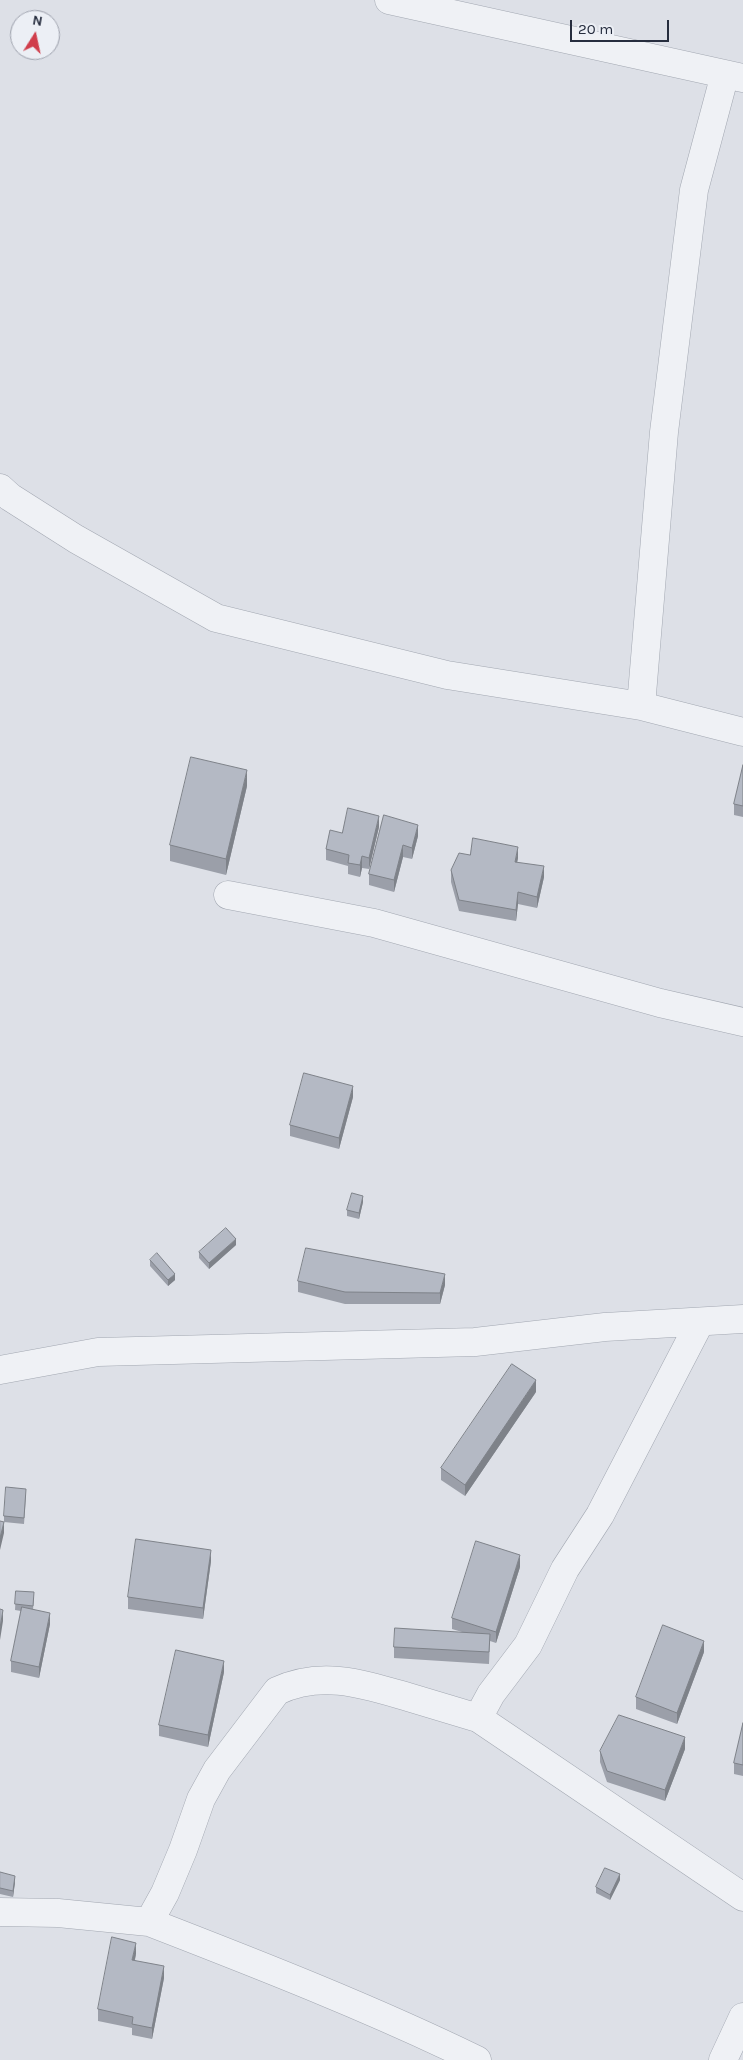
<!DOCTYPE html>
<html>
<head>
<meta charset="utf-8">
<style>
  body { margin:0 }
  #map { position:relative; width:743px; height:2060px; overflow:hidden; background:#dde0e7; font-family:Karla,sans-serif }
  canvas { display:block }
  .north { position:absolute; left:10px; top:10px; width:50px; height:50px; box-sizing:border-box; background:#eceff5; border:1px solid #9da1ac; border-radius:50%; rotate:10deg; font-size:14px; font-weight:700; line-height:20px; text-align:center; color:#262d3e }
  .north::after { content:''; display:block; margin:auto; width:18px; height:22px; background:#d03d4b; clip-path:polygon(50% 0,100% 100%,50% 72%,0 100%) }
  .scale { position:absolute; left:570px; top:20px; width:99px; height:22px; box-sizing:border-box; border:2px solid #262d3e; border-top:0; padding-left:6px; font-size:15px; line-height:18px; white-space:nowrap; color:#262d3e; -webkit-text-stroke:4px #eceff5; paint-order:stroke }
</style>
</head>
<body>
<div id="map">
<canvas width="743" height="2060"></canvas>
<div class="north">N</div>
<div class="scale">20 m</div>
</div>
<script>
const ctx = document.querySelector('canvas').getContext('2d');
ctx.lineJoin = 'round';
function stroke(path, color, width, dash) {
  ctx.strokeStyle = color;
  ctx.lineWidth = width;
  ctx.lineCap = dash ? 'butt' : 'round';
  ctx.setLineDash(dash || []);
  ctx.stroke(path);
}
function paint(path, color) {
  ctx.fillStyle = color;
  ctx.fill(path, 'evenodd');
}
const minor = new Path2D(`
  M389 0 743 78
  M0 488 10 497 76 539 216 618 447 675 641 706 743 732
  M641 706 664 432 694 190 725 74
  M228 895 374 923 660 1003 743 1022
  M0 1370 98 1352 475 1342 605 1327 743 1319
  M478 1718 743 1897
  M0 1912 58 1913 149 1922 165 1893 183 1850 201 1799 217 1770 277 1691C322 1670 363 1684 408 1697 431 1704 454 1711 478 1718L491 1694 528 1645 565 1569 600 1515 700 1322
  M149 1922C260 1965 370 2008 477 2060
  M723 2060 743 2017`);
stroke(minor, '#a2a7b1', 29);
stroke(minor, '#eff1f5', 28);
paint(new Path2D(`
  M743 765V817L734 815V804Z
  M247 786 226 875 170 861V845Z
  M384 815 418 836 412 859 403 857 394 892 369 885V874Z
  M379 827 369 869 362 868 360 877 348 874V866L326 860V849L342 833Z
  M470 855 518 858 517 862 544 877 537 908 518 904 516 921 459 911 451 882V870Z
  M353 1097 339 1149 290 1136V1125Z
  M363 1202 359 1219 347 1216V1210Z
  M236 1245 209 1269 199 1258V1252Z
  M150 1260 175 1280 168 1286 150 1266Z
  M298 1281 445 1285 440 1304H345L298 1292Z
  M536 1392 465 1496 441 1480V1468Z
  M26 1495 24 1524 4 1522V1516Z
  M211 1561 203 1619 128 1609V1597Z
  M520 1567 496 1643 490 1641 489 1664 394 1658V1647L462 1632 452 1629V1618Z
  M16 1591 34 1598 33 1610 50 1624 39 1678 11 1672V1661L21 1611 15 1610Z
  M704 1652 677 1724 636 1709V1697Z
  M224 1672 208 1747 159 1736V1725Z
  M743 1723V1776L734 1774V1763Z
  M685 1749 665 1801 607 1782 600 1762V1751Z
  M0 1872 15 1882 13 1897 0 1894Z
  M620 1880 610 1900 596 1893V1887Z
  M136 1954 135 1960 164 1978 152 2039 132 2035V2028L98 2021V2009Z`), '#9b9fa9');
paint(new Path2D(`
  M247 770V786L226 875V859Z
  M379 816V827L369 869V858Z
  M418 825V836L412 859V848Z
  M403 845V857L394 892V880Z
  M518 847V858L515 873V862Z
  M362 856V868L360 877V865Z
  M544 866V877L537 908V897Z
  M518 892V904L516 921V910Z
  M353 1086V1097L339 1149V1138Z
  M363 1196V1202L359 1219V1213Z
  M236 1239V1245L209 1269V1263Z
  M175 1274V1280L168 1286V1280Z
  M445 1274V1285L440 1304V1293Z
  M536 1380V1392L465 1496V1485Z
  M4 1522V1533L0 1550V1538Z
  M211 1550V1561L203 1619V1608Z
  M520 1555V1567L496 1643V1632Z
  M3 1610V1621L0 1640V1628Z
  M50 1613V1624L39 1678V1667Z
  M704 1641V1652L677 1724V1713Z
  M224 1661V1672L208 1747V1735Z
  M685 1737V1749L665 1801V1790Z
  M620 1874V1880L610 1900V1895Z
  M15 1876V1882L13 1897V1891Z
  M136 1943V1954L132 1971V1960Z
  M164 1966V1978L152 2039V2028Z`), '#7e8289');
const building = new Path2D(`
  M191 757 247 770 226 859 170 845Z
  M743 765V806L734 804Z
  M348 808 379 816 369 858 362 856 360 865 348 863 349 855 326 849 330 830 342 833Z
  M384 815 418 825 412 848 403 845 394 880 369 874Z
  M473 838 518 847 515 862 544 866 537 897 518 892 516 910 459 900 451 870 459 853 470 855Z
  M304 1073 353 1086 339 1138 290 1125Z
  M352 1193 363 1196 359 1213 347 1210Z
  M226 1228 236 1239 209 1263 199 1252Z
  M306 1248 445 1274 440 1293 345 1292 298 1281Z
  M157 1253 175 1274 168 1280 150 1260Z
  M512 1364 536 1380 465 1485 441 1468Z
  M6 1487 26 1489 24 1518 4 1516Z
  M0 1521 4 1522 0 1538Z
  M136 1539 211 1550 203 1608 128 1597Z
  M476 1541 520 1555 496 1632 452 1618Z
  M16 1591 34 1592 33 1606 15 1604Z
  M22 1607 50 1613 39 1667 11 1661Z
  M0 1609 3 1610 0 1628Z
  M663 1625 704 1641 677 1713 636 1697Z
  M395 1628 490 1634 489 1652 394 1647Z
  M176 1650 224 1661 208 1735 159 1725Z
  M619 1715 685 1737 665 1790 607 1771 600 1751Z
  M743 1723V1765L734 1763Z
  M605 1868 620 1874 610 1895 596 1887Z
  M0 1872 15 1876 13 1891 0 1888Z
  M112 1937 136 1943 132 1960 164 1966 152 2028 132 2024 133 2017 98 2009Z`);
paint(building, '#b4b9c4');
stroke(building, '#7e8289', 1);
</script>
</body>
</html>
